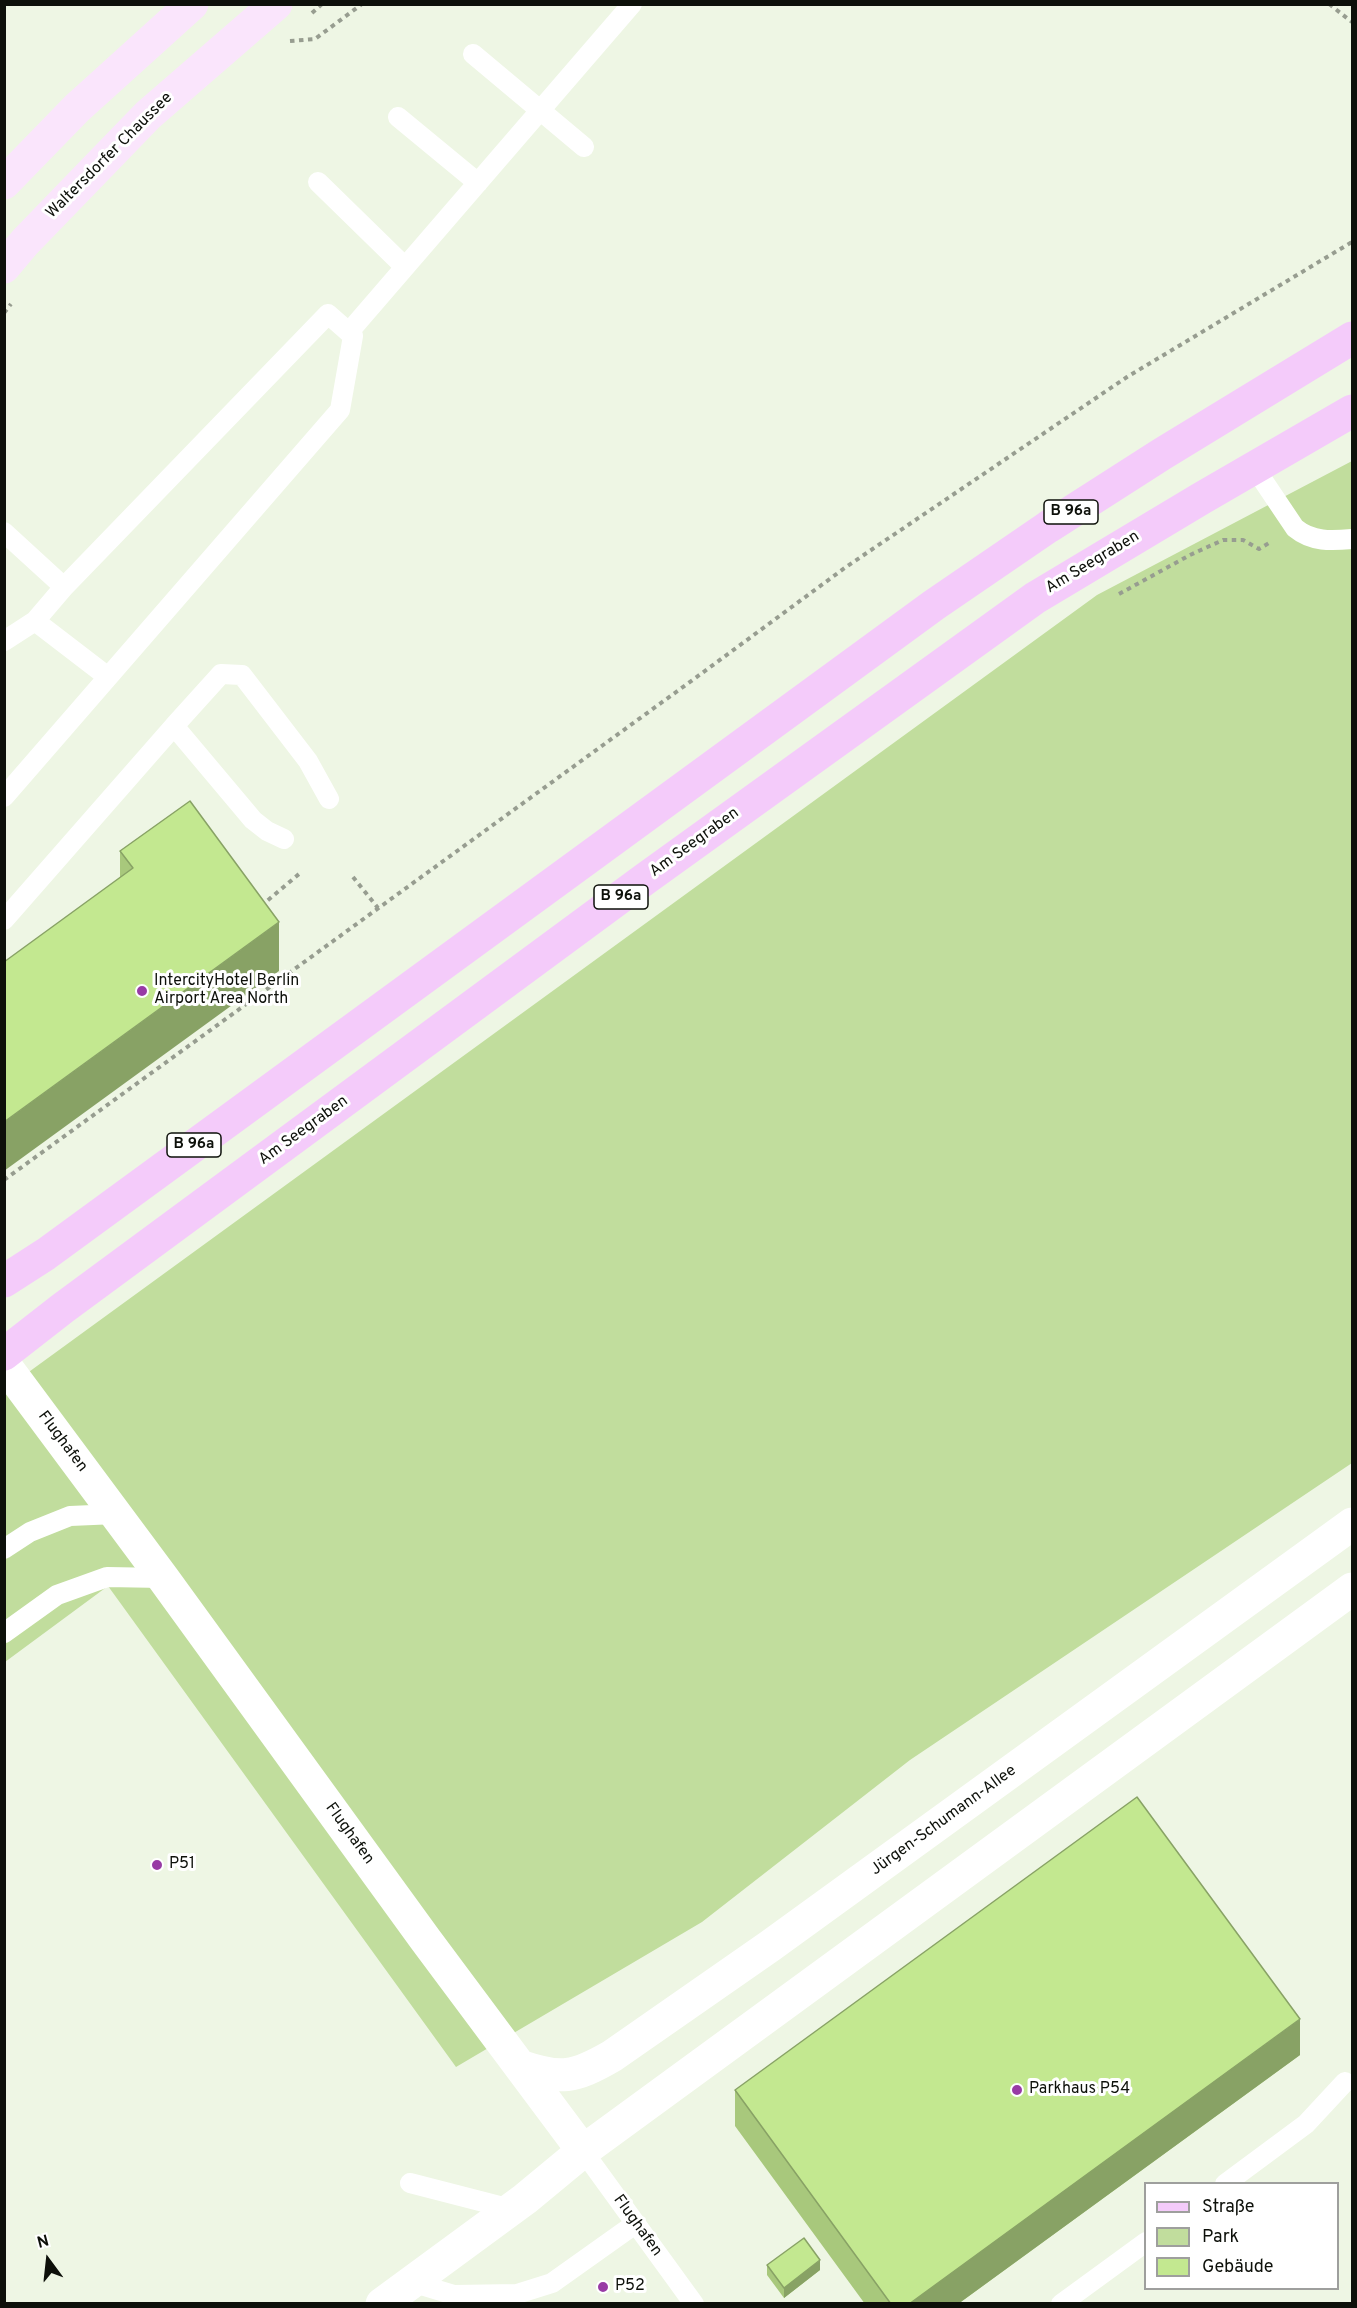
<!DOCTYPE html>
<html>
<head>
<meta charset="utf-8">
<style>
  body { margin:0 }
  #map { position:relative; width:1357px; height:2308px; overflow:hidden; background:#eef6e4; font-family:Overpass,sans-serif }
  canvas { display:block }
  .frame { position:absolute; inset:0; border:6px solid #0d100a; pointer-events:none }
  .legend { position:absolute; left:1144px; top:2182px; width:195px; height:108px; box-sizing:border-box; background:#fff; border:2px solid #9e9f9d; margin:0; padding:8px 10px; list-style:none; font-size:18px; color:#0d100a }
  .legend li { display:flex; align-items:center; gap:12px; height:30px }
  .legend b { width:30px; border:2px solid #9e9f9d }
  .north { position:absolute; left:18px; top:2230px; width:60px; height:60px; -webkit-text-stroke:4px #fff; paint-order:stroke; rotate:345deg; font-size:16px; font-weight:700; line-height:24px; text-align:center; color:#0d100a }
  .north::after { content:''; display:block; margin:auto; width:21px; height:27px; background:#0d100a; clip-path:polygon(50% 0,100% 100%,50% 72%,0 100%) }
</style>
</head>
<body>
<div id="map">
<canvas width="1357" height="2308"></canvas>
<div class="frame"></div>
<ul class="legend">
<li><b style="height:8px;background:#f4cbfa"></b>Straße</li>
<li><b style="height:16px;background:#c1dd9d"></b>Park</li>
<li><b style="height:16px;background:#c3e890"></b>Gebäude</li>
</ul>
<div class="north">N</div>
</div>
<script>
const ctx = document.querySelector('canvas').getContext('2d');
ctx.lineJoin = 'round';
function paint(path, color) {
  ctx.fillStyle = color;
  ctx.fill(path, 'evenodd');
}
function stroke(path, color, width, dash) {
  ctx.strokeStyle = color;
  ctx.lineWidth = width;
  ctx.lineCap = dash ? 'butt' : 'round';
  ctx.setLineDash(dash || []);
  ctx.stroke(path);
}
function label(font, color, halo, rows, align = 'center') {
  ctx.font = font + ' Overpass,sans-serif';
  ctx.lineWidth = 6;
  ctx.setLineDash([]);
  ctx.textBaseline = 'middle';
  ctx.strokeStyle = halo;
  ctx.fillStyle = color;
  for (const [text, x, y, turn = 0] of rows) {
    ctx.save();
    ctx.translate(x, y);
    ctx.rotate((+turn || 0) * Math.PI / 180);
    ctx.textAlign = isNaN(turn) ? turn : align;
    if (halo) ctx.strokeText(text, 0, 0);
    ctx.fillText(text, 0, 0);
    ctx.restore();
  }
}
paint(new Path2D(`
  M1352 461V1463L910 1760 702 1922 456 2067 108 1586 5 1662 4 1390 1097 595Z`), '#c1dd9d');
stroke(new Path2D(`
  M1329 4 1352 22
  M312 13 322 4
  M290 41 315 39 362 4
  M4 313 11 304
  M1119 594 1190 555 1223 540H1243L1259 549 1269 543
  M353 877 378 908
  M261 906 299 874
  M4 1180 694 679 846 567 1127 377 1352 242`), '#979d90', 4, [4.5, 4.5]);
stroke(new Path2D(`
  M473 54 584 147
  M398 117 478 183
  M318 182 405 267
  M349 332 632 4
  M1254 467 1295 528C1312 542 1331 541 1352 539
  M4 532 64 587 35 621 4 641
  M35 621 108 677
  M4 797 340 410 353 336 328 314 64 587
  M284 839 267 831 253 820 174 726 221 674 242 675 308 761 329 799
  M4 920 174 726
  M4 1549 30 1532 70 1516 116 1514
  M4 1633 57 1595 107 1577 163 1578
  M583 2151 694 2304
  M410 2183 511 2209
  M1225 2184 1306 2124 1345 2082
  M411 2282 454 2295 517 2294 552 2283 635 2224
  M1061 2304 1146 2242`), '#fff', 20);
stroke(new Path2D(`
  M4 1364 163 1578 425 1939 583 2151
  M520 2066C561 2080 574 2078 612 2056L770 1946 1352 1524
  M382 2304 525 2199 583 2151 1352 1589`), '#fff', 33);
stroke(new Path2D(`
  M4 183 77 108 192 4
  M4 267 25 242 148 115 276 4`), '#fae5fc', 33);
stroke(new Path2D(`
  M4 1281 46 1254 934 605 1048 527 1162 454 1352 338
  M4 1354 63 1308 645 879 1035 598 1202 498 1352 411`), '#f4cbfa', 33);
paint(new Path2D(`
  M120 851 279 971 120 878Z
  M1300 2055 958 2304H865L735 2126V2090Z
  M767 2265 820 2270 784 2298 767 2275Z`), '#a8c87c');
paint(new Path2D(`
  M279 922V971L4 1171V1122Z
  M1300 2019V2055L958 2304H909Z
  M820 2260V2270L784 2298V2288Z`), '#88a265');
const building = new Path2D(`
  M190 801 279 922 4 1122V962L133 868 120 851Z
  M1137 1797 1300 2019 909 2304H891L735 2090Z
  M804 2238 820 2260 784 2288 767 2265Z`);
paint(building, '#c3e890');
stroke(building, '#88a265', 1.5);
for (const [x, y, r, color] of [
  [142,991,6,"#983ba5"],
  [157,1865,6,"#983ba5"],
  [1017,2090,6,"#983ba5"],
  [603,2287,6,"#983ba5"]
]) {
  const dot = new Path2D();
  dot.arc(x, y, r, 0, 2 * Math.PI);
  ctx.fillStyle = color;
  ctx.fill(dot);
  stroke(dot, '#fff', 2);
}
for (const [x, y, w] of [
  [1071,512,54],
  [621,897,54],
  [194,1145,54]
]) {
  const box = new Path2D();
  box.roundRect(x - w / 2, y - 12, w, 24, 4.5);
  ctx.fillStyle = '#fff';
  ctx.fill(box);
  stroke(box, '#0d100a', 1.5);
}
label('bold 15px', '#0d100a', null, [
  ["B 96a",1071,512],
  ["B 96a",621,897],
  ["B 96a",194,1145]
]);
label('16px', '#0d100a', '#fff', [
  ["Waltersdorfer Chaussee",110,156,-45],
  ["Am Seegraben",1093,563,-31],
  ["Am Seegraben",695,843,-36],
  ["Am Seegraben",304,1131,-36],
  ["Flughafen",62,1442,53],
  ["Jürgen-Schumann-Allee",944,1821,-36],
  ["Flughafen",349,1834,54],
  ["Flughafen",637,2226,54]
]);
label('16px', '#0d100a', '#fff', [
  ["IntercityHotel Berlin",154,982],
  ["Airport Area North",154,1000],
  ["P51",169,1865],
  ["Parkhaus P54",1029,2090],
  ["P52",615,2287]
], 'left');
</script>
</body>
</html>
